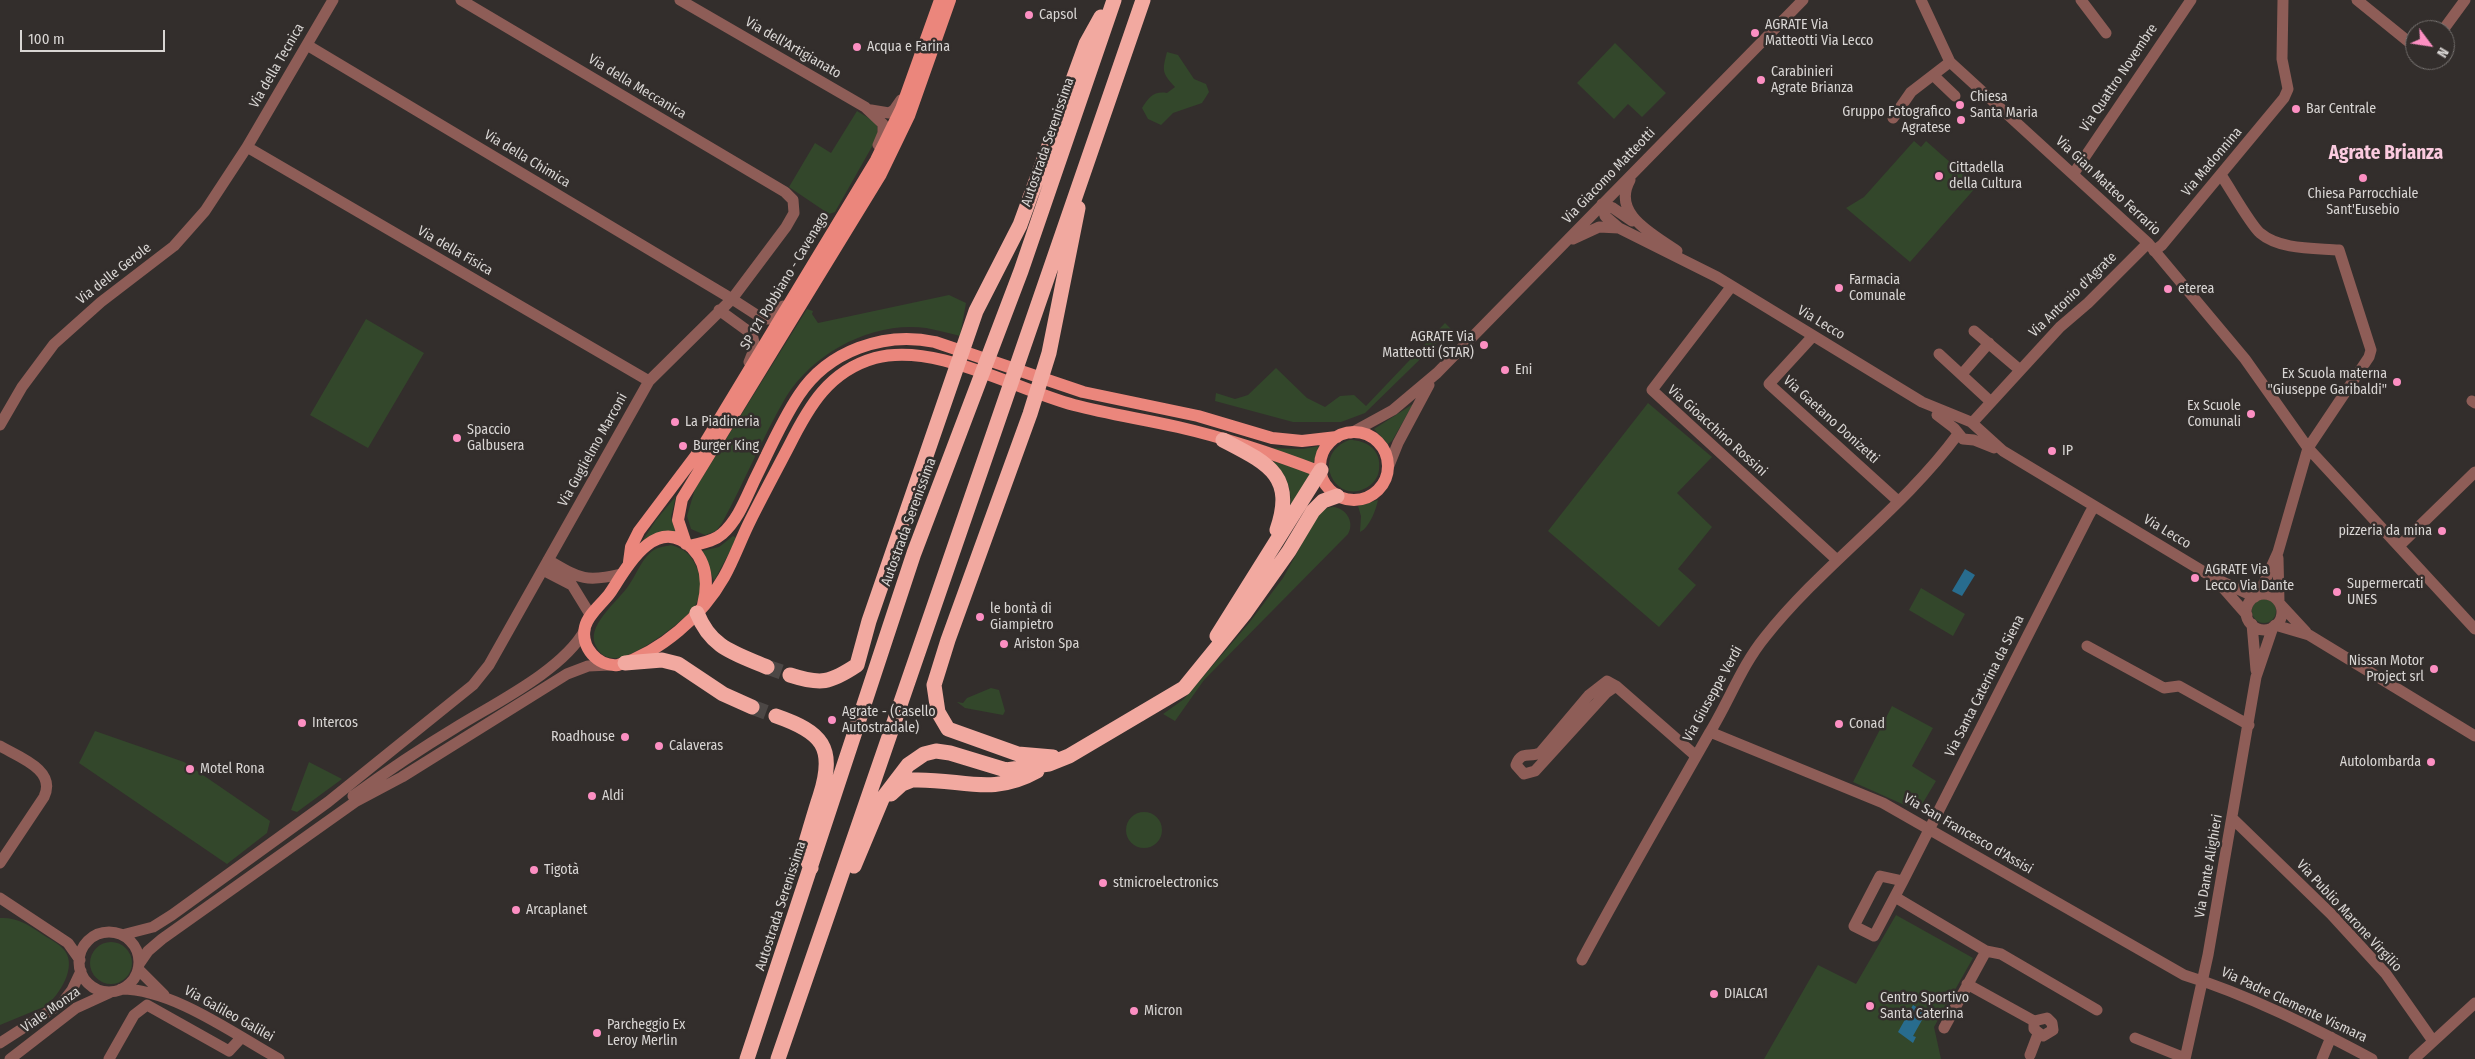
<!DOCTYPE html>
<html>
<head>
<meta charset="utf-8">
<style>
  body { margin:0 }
  #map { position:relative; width:2475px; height:1059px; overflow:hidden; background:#332e2c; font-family:"Fira Sans Condensed",sans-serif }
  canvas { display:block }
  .north { position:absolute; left:2405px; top:20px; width:50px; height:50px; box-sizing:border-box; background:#332e2c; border:1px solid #75716f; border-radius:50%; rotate:121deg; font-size:14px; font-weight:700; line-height:20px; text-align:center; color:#d9d6d4 }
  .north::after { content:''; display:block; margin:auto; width:18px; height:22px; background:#fc8fc2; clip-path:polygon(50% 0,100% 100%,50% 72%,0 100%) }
  .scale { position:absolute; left:20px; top:30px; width:145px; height:22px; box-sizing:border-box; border:2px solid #d9d6d4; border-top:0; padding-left:6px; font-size:15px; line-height:18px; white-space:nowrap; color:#d9d6d4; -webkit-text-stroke:4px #332e2c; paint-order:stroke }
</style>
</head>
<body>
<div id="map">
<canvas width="2475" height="1059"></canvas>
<div class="north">N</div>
<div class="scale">100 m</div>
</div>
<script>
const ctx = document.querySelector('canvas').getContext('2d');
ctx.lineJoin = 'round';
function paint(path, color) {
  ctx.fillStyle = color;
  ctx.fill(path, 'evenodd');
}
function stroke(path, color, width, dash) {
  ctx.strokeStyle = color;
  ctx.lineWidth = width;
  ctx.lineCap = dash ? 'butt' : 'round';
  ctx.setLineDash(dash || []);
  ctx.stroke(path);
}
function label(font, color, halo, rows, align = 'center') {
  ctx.font = font + ' "Fira Sans Condensed",sans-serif';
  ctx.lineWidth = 5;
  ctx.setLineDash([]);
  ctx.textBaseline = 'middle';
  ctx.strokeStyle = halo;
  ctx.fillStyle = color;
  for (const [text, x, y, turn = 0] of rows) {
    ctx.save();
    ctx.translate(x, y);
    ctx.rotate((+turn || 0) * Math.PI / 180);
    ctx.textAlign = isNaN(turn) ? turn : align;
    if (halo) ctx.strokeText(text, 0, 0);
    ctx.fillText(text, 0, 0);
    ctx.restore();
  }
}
paint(new Path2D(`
  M1615 43 1666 93 1642 117 1628 104 1614 119 1577 83Z
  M1167 52 1178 55 1194 79 1206 84 1209 92 1202 103 1173 113 1161 125 1148 119 1142 108C1149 97 1154 91 1167 93L1175 87C1162 73 1162 71 1167 52Z
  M857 111 877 123 878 136 835 212 829 214 789 187 815 143 831 153Z
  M1914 141 1921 147 1926 141 1977 186 1910 262 1846 208 1864 197Z
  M949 295 966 303 960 336C949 333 937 330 926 328 873 321 814 352 786 397 763 436 744 483 722 523L716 531 705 535 691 529 687 516 695 489 807 309 813 311 812 314 818 323Z
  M366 319 424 353 368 448 310 415Z
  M1445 323 1451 329 1365 413 1341 422H1293L1215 401 1216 393 1235 399 1248 395 1276 368 1307 398 1325 407 1340 396 1354 395 1366 406Z
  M1648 403 1712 457 1677 493 1712 527 1678 569 1696 585 1659 627 1548 531Z
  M1413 404 1392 441 1388 444 1374 429Z
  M1349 440C1367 440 1382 450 1379 470 1378 478 1373 484 1366 488 1335 505 1310 455 1349 440Z
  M1319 446 1313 464 1268 448 1303 449Z
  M1269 460 1311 473 1290 511C1293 490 1287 473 1269 460Z
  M676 496 671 517 676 533 641 543 656 520Z
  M1378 500C1376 510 1369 528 1360 532L1361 516 1358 506Z
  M1333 507C1346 508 1355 522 1348 534L1204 680 1175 721 1163 714 1184 699 1249 623 1283 578 1318 515 1327 508Z
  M733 536 737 538 714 581 702 551 719 547Z
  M671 545C684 549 690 553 696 566 702 578 702 594 695 606 685 621 631 661 613 658 606 658 600 654 597 648 583 627 618 602 629 585 636 575 641 561 650 553 656 547 663 547 671 545Z
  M1921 588 1965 614 1953 636 1909 610Z
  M2252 611a12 12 0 1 1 24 0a12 12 0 1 1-24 0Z
  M991 688 999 690 1005 711 1003 715 965 708 957 702 963 703 967 698Z
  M1892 706 1933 728 1912 766 1936 781 1918 811 1853 782Z
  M95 731 184 762 270 821 267 833 227 864 79 763Z
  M309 762 342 779 297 812 291 810Z
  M1126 830a18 18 0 1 1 36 0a18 18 0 1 1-36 0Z
  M1896 915 1973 958 1934 1027 1941 1059H1764L1818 965 1856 984Z
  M0 918C16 917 27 924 39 932 47 938 59 943 65 951 77 968 59 995 46 1006L0 1025Z
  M90 963a21 21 0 1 1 42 0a21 21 0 1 1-42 0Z`), '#33472b');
paint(new Path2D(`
  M1965 569 1975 575 1962 596 1952 591Z
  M1913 1005 1926 1013 1913 1036 1916 1037 1913 1043 1898 1032Z`), '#286c8e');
stroke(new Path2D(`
  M767 667 790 675
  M752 707 776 716`), '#4c4745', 15, [15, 8]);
stroke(new Path2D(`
  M680 0 865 107 883 124V133L878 145
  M1921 0 1950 62 2148 243 2245 359 2308 448 2475 629
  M2081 0 2106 33
  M2357 0 2415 47
  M2443 30 2465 0
  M307 45 732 299 763 319H770L783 306
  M1933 75 1955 96
  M871 110 889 113 894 110 901 100
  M1893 118 1911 92 1950 62
  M247 147 649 381
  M2074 173 2191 0
  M2221 175C2230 188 2250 224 2260 233 2280 250 2314 248 2339 250L2371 350 2369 357 2308 448 2278 552 2259 594
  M1630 180C1611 214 1653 234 1677 251
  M1602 204 1605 216 1619 228 1717 277 1922 402 1971 422 2003 451 2214 578 2255 597
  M1602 204 1613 208 1632 221
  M1573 239 1599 227 1619 228
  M2154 251 2162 245 2284 98 2288 89 2282 59 2283 0
  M1731 287 1652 390 1837 560
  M719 310 752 334 755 347 749 362
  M1974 331 2020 370
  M1813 336 1769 384 1898 501
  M1939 354 1991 402
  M1962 374 1989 343
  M2472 401 2475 403
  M1937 415 1954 428 1963 439 1974 440 1994 448
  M1972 423 2060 327 2088 303 2148 243
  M0 425 22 387 54 344 101 302 174 246 205 211 247 147 333 0
  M1351 433 1393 410 1437 373 1803 0
  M1388 468 1398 443 1429 385
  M2399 546 2475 472
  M2278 558 2279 602
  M548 560C579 578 585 583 621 574
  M543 570 572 585 591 616
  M2218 582 2247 615
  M2246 612a18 18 0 1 1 36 0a18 18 0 1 1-36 0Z
  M2281 605 2306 632
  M2252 624 2256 670
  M2275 625 2309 635 2475 736
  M2087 646 2164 688 2179 686 2249 725
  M1607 681 1616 686 1606 693 1535 771 1524 774 1516 765C1521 750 1529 758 1540 753L1589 695Z
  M1616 686 1696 756
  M1710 732 1883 803 2184 975C2249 995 2312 1027 2372 1059
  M0 746C19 757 57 770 44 797L0 863
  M353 796C386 772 420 749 455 728 495 703 562 671 585 630
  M2233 819 2331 914 2386 974 2433 1041
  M1903 881 1880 876 1854 926 1874 936 1903 881 2089 515 2094 506
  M1895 897 1986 951 1944 1028
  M0 898 68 943 80 960
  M79 962a30 30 0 1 1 60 0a30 30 0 1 1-60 0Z
  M122 935 153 927 172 915 328 802 473 685 489 665 649 381 732 299 786 227 794 213 793 200 785 192 461 0
  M1986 951 2001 954 2097 1010
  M1582 960C1623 883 1667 808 1710 732 1729 701 1742 665 1765 637 1823 564 1903 509 1958 434
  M139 964 148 951 162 939 355 802 402 777 567 674 588 666 610 665
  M138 969 164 995
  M1967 984 2034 1021 2047 1018 2052 1023 2053 1030 2043 1036 2034 1029V1021
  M121 989C173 989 234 1034 279 1059
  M2135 1038 2185 1058
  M0 1043 62 1003 72 990 81 971
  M2030 1055 2038 1034
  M10 1059 76 1008 111 992
  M109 1059 134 1015 147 1005 229 1051 241 1038
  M2185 1059 2208 955 2256 677 2273 627
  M2322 1059 2331 1037
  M2414 1059 2475 1003`), '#8e5d57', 11);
stroke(new Path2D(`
  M1320 466a34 34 0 1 1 68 0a34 34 0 1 1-68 0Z
  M686 544 678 520 682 499 881 174 909 116 950 0
  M690 546C701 543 713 542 722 534 738 520 746 498 755 479 769 451 781 422 799 395 828 351 884 331 935 342L1083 392 1198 416 1272 438 1302 441 1337 437
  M629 562 631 547 639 531 703 446 876 160 901 109 940 0
  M703 605C708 585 708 564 692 548 655 513 626 569 610 593 602 604 588 614 585 627 580 647 598 667 618 665 661 652 702 616 724 577 734 559 741 539 750 521 763 495 776 471 789 446 809 406 829 371 875 358 936 342 1014 389 1074 405 1108 414 1143 419 1178 427 1226 438 1274 454 1321 472`), '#eb867c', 12);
stroke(new Path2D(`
  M1223 440C1267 463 1296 475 1277 530
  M697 613C711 648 734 653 767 667
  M1217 636 1321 470
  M625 663 662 660 678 664 723 694 752 707
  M790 675C821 685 830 683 857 665L869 621 976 311 1020 225 1086 44 1101 17
  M776 716C822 732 836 747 820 796 814 814 809 833 803 852L811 868
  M1053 757 1018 754 948 729 938 712 934 685 948 640 1030 414 1049 353 1078 208
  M891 794 902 784 912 780C961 778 991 797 1037 771
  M854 866 882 799 908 765 924 754 936 751 950 753 1006 770 1049 764 1069 756 1184 688 1245 613 1289 551 1313 511 1323 501 1337 496
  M747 1059 914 553 1021 271 1114 0
  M778 1059 1143 0`), '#f2a9a0', 15);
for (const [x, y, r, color] of [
  [1029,15,5,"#fc8fc2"],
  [1755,33,5,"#fc8fc2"],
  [857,47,5,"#fc8fc2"],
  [1761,80,5,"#fc8fc2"],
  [1960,105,5,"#fc8fc2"],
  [2296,109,5,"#fc8fc2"],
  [1961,120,5,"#fc8fc2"],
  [1939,176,5,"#fc8fc2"],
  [2363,178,5,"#fc8fc2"],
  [1839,288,5,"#fc8fc2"],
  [2168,289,5,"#fc8fc2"],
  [1484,345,5,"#fc8fc2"],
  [1505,370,5,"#fc8fc2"],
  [2397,382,5,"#fc8fc2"],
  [2251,414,5,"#fc8fc2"],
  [675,422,5,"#fc8fc2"],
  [457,438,5,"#fc8fc2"],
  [683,446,5,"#fc8fc2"],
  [2052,451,5,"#fc8fc2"],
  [2442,531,5,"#fc8fc2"],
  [2195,578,5,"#fc8fc2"],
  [2337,592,5,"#fc8fc2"],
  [980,617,5,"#fc8fc2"],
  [1004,644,5,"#fc8fc2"],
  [2434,669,5,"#fc8fc2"],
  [832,720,5,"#fc8fc2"],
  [302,723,5,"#fc8fc2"],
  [1839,724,5,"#fc8fc2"],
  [625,737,5,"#fc8fc2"],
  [659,746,5,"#fc8fc2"],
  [2431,762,5,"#fc8fc2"],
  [190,769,5,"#fc8fc2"],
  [592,796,5,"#fc8fc2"],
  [534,870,5,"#fc8fc2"],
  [1103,883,5,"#fc8fc2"],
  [516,910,5,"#fc8fc2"],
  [1714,994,5,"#fc8fc2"],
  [1870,1006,5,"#fc8fc2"],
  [1134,1011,5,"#fc8fc2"],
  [597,1033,5,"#fc8fc2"]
]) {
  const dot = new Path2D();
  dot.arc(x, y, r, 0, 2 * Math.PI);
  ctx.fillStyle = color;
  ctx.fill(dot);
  stroke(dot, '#332e2c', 2);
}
label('14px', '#d9d6d4', '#332e2c', [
  ["Capsol",1039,15],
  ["AGRATE Via",1765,25],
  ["Matteotti Via Lecco",1765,41],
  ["Acqua e Farina",867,47],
  ["Carabinieri",1771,72],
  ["Agrate Brianza",1771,88],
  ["Chiesa",1970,97],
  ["Santa Maria",1970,113],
  ["Bar Centrale",2306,109],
  ["Gruppo Fotografico",1951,112,"right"],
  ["Agratese",1951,128,"right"],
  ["Cittadella",1949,168],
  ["della Cultura",1949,184],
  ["Chiesa Parrocchiale",2363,194,"center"],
  ["Sant'Eusebio",2363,210,"center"],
  ["Farmacia",1849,280],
  ["Comunale",1849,296],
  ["eterea",2178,289],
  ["AGRATE Via",1474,337,"right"],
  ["Matteotti (STAR)",1474,353,"right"],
  ["Eni",1515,370],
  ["Ex Scuola materna",2387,374,"right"],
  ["\"Giuseppe Garibaldi\"",2387,390,"right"],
  ["Ex Scuole",2241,406,"right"],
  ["Comunali",2241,422,"right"],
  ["La Piadineria",685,422],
  ["Spaccio",467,430],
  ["Galbusera",467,446],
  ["Burger King",693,446],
  ["IP",2062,451],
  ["pizzeria da mina",2432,531,"right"],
  ["AGRATE Via",2205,570],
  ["Lecco Via Dante",2205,586],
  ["Supermercati",2347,584],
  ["UNES",2347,600],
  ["le bontà di",990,609],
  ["Giampietro",990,625],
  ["Ariston Spa",1014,644],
  ["Nissan Motor",2424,661,"right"],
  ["Project srl",2424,677,"right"],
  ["Agrate - (Casello",842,712],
  ["Autostradale)",842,728],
  ["Intercos",312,723],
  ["Conad",1849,724],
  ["Roadhouse",615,737,"right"],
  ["Calaveras",669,746],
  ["Autolombarda",2421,762,"right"],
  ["Motel Rona",200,769],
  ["Aldi",602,796],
  ["Tigotà",544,870],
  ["stmicroelectronics",1113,883],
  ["Arcaplanet",526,910],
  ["DIALCA1",1724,994],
  ["Centro Sportivo",1880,998],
  ["Santa Caterina",1880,1014],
  ["Micron",1144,1011],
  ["Parcheggio Ex",607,1025],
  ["Leroy Merlin",607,1041]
], 'left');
label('14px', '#d9d6d4', '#332e2c', [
  ["Via dell'Artigianato",793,48,30],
  ["Via della Tecnica",277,66,-60],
  ["Via Quattro Novembre",2119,78,-56],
  ["Via della Meccanica",637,87,31],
  ["Autostrada Serenissima",1048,142,-71],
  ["Via della Chimica",527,159,31],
  ["Via Madonnina",2212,162,-50],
  ["Via Giacomo Matteotti",1609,176,-46],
  ["Via Gian Matteo Ferrario",2108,186,43],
  ["Via della Fisica",455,251,30],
  ["Via delle Gerole",114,274,-38],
  ["SP 121 Pobbiano - Cavenago",785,281,-59],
  ["Via Antonio d'Agrate",2073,295,-44],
  ["Via Lecco",1821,323,31],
  ["Via Gaetano Donizetti",1831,420,42],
  ["Via Gioacchino Rossini",1717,431,42],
  ["Via Guglielmo Marconi",593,450,-61],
  ["Autostrada Serenissima",909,522,-70],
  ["Via Lecco",2167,532,31],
  ["Via Santa Caterina da Siena",1985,686,-63],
  ["Via Giuseppe Verdi",1713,694,-61],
  ["Via San Francesco d'Assisi",1968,834,30],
  ["Via Dante Alighieri",2209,866,-80],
  ["Autostrada Serenissima",781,906,-72],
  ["Via Publio Marone Virgilio",2349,916,47],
  ["Via Padre Clemente Vismara",2294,1005,25],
  ["Viale Monza",51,1010,-35],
  ["Via Galileo Galilei",229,1014,29]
]);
label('bold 19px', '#fbcbdf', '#332e2c', [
  ["Agrate Brianza",2386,154]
]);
</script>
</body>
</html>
